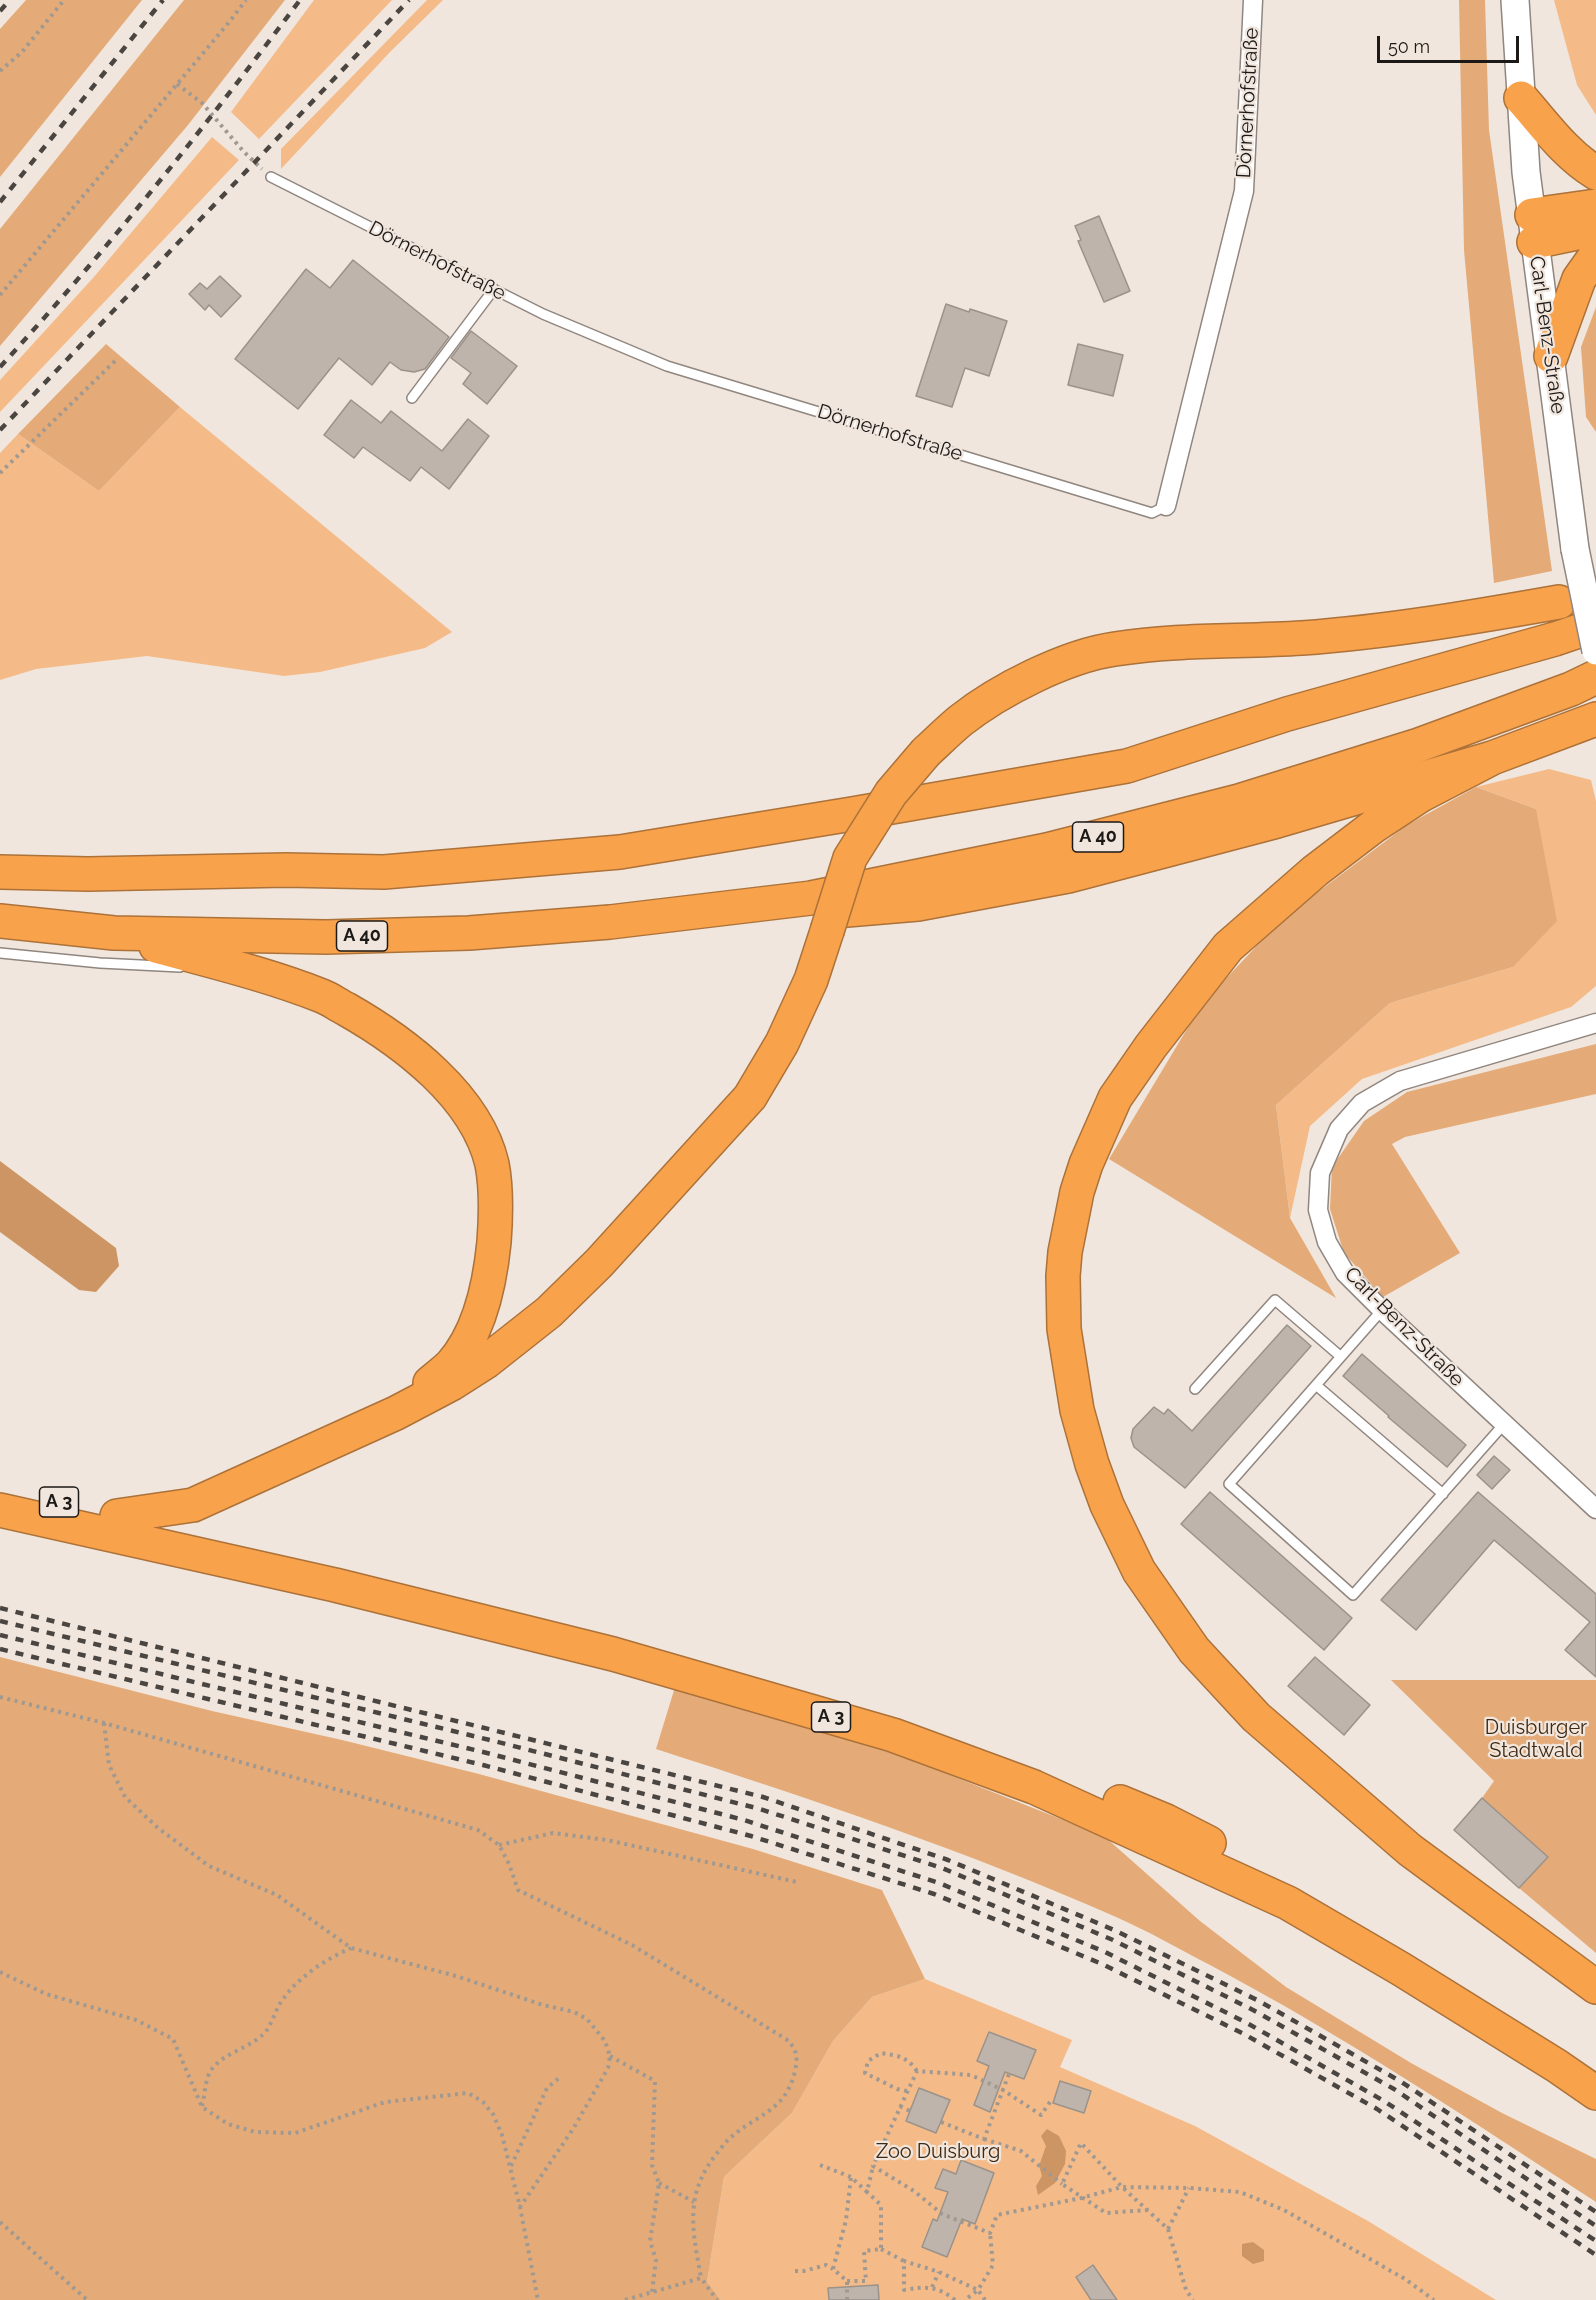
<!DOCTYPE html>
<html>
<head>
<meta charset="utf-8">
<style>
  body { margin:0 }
  #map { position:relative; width:1596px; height:2300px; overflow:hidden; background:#f0e6dd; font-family:Raleway,sans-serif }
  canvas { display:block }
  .scale { position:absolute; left:1377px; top:36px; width:142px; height:27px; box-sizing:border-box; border:3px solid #1d1917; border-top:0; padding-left:8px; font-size:18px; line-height:21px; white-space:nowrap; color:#1d1917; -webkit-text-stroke:4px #f0e6dd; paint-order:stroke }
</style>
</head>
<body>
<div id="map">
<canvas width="1596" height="2300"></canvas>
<div class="scale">50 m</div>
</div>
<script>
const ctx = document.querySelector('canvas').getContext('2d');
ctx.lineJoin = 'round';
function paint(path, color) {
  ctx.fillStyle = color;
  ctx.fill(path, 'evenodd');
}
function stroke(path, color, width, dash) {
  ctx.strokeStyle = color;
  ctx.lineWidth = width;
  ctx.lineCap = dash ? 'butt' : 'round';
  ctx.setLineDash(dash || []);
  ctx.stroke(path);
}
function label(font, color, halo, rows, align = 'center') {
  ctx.font = font + ' Raleway,sans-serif';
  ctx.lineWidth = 4.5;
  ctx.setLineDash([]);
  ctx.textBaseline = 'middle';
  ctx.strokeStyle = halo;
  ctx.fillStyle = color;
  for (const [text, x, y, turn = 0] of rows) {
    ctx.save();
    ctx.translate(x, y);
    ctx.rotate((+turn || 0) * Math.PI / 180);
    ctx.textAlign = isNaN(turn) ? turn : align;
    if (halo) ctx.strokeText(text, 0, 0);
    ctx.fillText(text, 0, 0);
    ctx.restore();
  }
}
paint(new Path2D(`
  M314 0H392L259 139 231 112Z
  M427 0H443L390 52 281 169V149Z
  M1554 0H1596V115L1577 85Z
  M212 137 239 160 0 412V380L93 278Z
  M180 407 452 632 425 648 320 672 284 676 147 656 36 669 0 680V453L18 434 99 491Z
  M1549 769 1591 780 1596 801V986L1571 1007 1362 1079 1310 1126 1290 1218 1276 1105 1390 1003 1513 967 1536 809 1476 787Z
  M925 1979 1072 2040 1060 2067 1195 2126 1368 2221 1496 2300H721L707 2282 724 2177 792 2113 833 2041 872 1997Z`), '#f4bb89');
paint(new Path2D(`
  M26 0H142L0 177V29Z
  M184 0H285L188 125 0 346V229Z
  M1459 0H1485L1489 130 1552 571 1494 583 1464 250Z
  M1596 307V432L1586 417 1581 347Z
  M106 344 180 407 99 491 18 434Z
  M1476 787 1536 809 1557 921 1513 967 1390 1003 1276 1105 1290 1218 1336 1298 1109 1159 1202 1004 1282 919 1407 825Z
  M1596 1044V1094L1405 1137 1392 1144 1460 1253 1383 1297 1344 1253 1330 1209 1332 1167 1364 1121 1407 1092Z
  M0 1657 212 1711 342 1740 479 1774 753 1849 882 1890 925 1979 872 1997 833 2041 792 2113 724 2177 707 2282 721 2300H0Z
  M1391 1680H1596V1953L1519 1888 1547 1857 1482 1798 1494 1781Z
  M675 1687 861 1740 1104 1836 1200 1921 1286 1987 1411 2063 1502 2113 1596 2159V2202C1469 2119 1344 2036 1210 1965 1179 1949 1148 1931 1116 1917 967 1851 811 1799 656 1749Z`), '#e4ab78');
paint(new Path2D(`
  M0 1161 116 1248 119 1266 96 1292 79 1290 0 1232Z
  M1047 2129 1059 2136 1066 2151 1065 2164 1055 2183 1038 2195 1036 2186 1042 2176 1039 2166 1046 2146 1041 2136Z
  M1253 2242 1264 2250V2261L1253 2264 1242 2256V2244Z`), '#cd9563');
const building = new Path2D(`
  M1099 216 1130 291 1104 302 1078 241 1081 240 1075 226Z
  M353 260 449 337 425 369 414 372 401 370 390 362 372 385 339 358 298 409 235 359 306 269 330 288Z
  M220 276 241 296 221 317 209 305 205 310 189 294 200 283 207 289Z
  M946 304 969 312 970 309 1007 321 989 376 965 368 952 407 916 396Z
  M471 331 517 366 487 404 463 384 471 373 451 358Z
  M1078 344 1123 355 1113 396 1068 385Z
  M351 400 381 423 391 411 442 451 468 419 489 436 449 489 421 467 410 481 363 447 354 458 324 435Z
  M1287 1325 1311 1346 1185 1488 1134 1447 1131 1438 1133 1429 1154 1407 1164 1414 1168 1409 1192 1431Z
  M1362 1354 1466 1445 1447 1467 1388 1417 1389 1416 1343 1376Z
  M1494 1456 1510 1470 1492 1489 1477 1475Z
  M1210 1492 1352 1618 1324 1650 1181 1524Z
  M1478 1492 1596 1594V1677L1565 1650 1590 1622 1494 1540 1416 1630 1381 1600Z
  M1315 1657 1370 1705 1344 1735 1288 1686Z
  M1482 1798 1548 1857 1519 1888 1454 1830Z
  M989 2032 1036 2050 1024 2079 1005 2072 990 2112 974 2105 989 2066 977 2061Z
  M1060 2081 1091 2091 1084 2113 1053 2103Z
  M919 2088 950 2100 936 2133 906 2121Z
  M961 2160 994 2173 975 2224 962 2219 947 2257 922 2247 933 2219 937 2221 948 2192 935 2188 943 2169 956 2174Z
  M1093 2265 1117 2300H1091L1076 2277Z
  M878 2285 879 2300H829L828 2288Z`);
paint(building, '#beb4ac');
stroke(building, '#9b928a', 1.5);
const lane = new Path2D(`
  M271 177 543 314 667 366 1152 513 1166 506
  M412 398 494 289
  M0 953 100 963 180 967
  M1382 1310 1229 1484 1353 1595 1504 1424
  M1316 1385 1443 1494
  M1195 1389 1275 1300 1340 1356`);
const street = new Path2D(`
  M1166 506 1244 191 1253 0
  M1596 1023 1400 1081 1362 1103 1339 1129 1320 1173 1318 1210 1327 1242 1345 1273 1386 1314 1596 1509`);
const secondary = new Path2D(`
  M1515 0 1526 172 1575 549`);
const highway = new Path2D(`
  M1521 98C1545 125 1565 154 1596 173
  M1532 215 1596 206
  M1534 242 1596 229
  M1551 356 1579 279 1596 255
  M926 752C937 742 948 731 960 721 999 690 1066 656 1115 649 1177 639 1239 642 1302 638 1387 632 1474 617 1559 602
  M1492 758 1421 795 1374 826 1315 871 1228 947 1151 1046 1115 1098 1086 1164 1077 1192 1065 1252 1063 1276 1064 1329 1077 1410 1092 1464 1107 1505 1139 1571 1194 1650 1256 1717 1410 1850 1596 1987
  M0 872 88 874 286 870 384 872 620 852 852 814 1127 766 1287 714 1555 639 1596 625
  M835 911 918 904 1068 876 1277 821 1492 758 1596 719
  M0 921 114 933 326 937 469 933 610 922 811 898 1047 850 1239 801 1419 745 1571 689 1596 677
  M156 946C211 961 269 975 322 996 330 999 338 1005 346 1009 404 1042 476 1096 492 1164 497 1190 496 1216 494 1242 490 1283 480 1333 451 1365 445 1371 437 1377 430 1383
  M0 1510 335 1585 613 1654 893 1735 1034 1787 1288 1903 1401 1969 1557 2066 1596 2093
  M117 1516 193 1505 396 1413 451 1384 487 1361 549 1312 599 1263 750 1097 782 1043 811 980 827 931
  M1120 1802 1166 1821 1209 1843`);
stroke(lane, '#90867f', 12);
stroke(street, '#90867f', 21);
stroke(secondary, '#90867f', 30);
stroke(highway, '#ac7239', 36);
stroke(new Path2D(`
  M0 71 22 52 64 0
  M177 84 202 103 244 152 262 169
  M0 295 230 21 246 0
  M0 473 116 360
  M0 1697 104 1723 478 1830 499 1845 509 1864 518 1890 632 1945 786 2039C797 2049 798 2057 795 2071 785 2114 754 2114 727 2141 719 2150 708 2164 703 2175 686 2208 695 2243 701 2278
  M104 1723 109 1765 125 1797 158 1828 209 1866 277 1895 351 1948 456 1976 543 2005 574 2012 587 2019 605 2041 610 2056 608 2068 573 2129 520 2207
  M499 1845 553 1833 607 1840 797 1882
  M0 1972 46 1994 136 2020 173 2039 202 2107 228 2124 255 2132 295 2133 385 2102 468 2093 483 2102 493 2114 502 2135 520 2207 538 2300
  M610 2056 655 2081 652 2165 659 2183 650 2241 656 2260 652 2292
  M907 2091 897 2089 865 2073 868 2061 881 2053C899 2056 906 2056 917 2071
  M1050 2102 1041 2115 1003 2090 971 2075 917 2071 873 2166 914 2191 942 2214 990 2233 997 2215 1081 2198 1122 2187 1190 2188 1240 2192 1284 2210 1405 2279 1434 2300
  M202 2106C205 2095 205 2079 211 2070 225 2051 253 2048 267 2030 272 2022 275 2013 279 2005 295 1979 324 1960 351 1948
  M900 2106 910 2111
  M941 2122 984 2139 1009 2074
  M984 2139 1021 2151 1062 2184
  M820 2165 851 2177 867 2192 873 2166
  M511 2166 547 2088 559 2078
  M659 2183 694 2202
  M1148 2210 1106 2213 1062 2184 1081 2143 1122 2187 1168 2229 1186 2290 1193 2300
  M0 2222 87 2300
  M1168 2229 1189 2188
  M881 2249 904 2261
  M795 2271H804L826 2265 833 2269
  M847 2281H866L864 2251 881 2249V2205L867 2192
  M932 2287 939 2272
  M625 2300 701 2278 717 2300
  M847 2300V2281L833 2269 846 2220 851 2177
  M955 2300C938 2286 925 2286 904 2290V2261L939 2272 978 2290 965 2300
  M985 2300 978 2290 993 2265 990 2233`), '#a09992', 4, [3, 4.5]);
stroke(lane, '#fff', 9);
stroke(street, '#fff', 18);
stroke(secondary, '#fff', 27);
stroke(highway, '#f9a24c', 33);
stroke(new Path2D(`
  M0 11 10 0
  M0 202 163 0
  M0 367C107 250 205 127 300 0
  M0 430 409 0
  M0 1608 763 1797 948 1860 1114 1930 1259 2001 1400 2081 1596 2212
  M0 1621 494 1741 760 1809 942 1868 1113 1940 1253 2010 1394 2089 1596 2226
  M0 1635 487 1753 744 1820 939 1883 1105 1952 1247 2023 1384 2101 1596 2241
  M0 1649 483 1765 751 1836 934 1894 1102 1964 1242 2033 1377 2109 1596 2255`), '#4a4541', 4.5, [8, 8]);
const secondaryBridge = new Path2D(`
  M1575 549 1596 651`);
const highwayBridge = new Path2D(`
  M827 931 850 858 891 793 926 752`);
stroke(secondaryBridge, '#90867f', 30, []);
stroke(highwayBridge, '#ac7239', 36, []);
stroke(secondaryBridge, '#fff', 27);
stroke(highwayBridge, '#f9a24c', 33);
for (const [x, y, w] of [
  [1098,837,51],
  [362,936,51],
  [59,1502,39],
  [831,1717,39]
]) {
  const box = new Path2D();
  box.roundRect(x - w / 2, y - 15, w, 30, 4.5);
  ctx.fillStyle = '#f0e6dd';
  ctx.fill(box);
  stroke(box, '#1d1917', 1.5);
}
label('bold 18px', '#1d1917', null, [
  ["A 40",1098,837],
  ["A 40",362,936],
  ["A 3",59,1502],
  ["A 3",831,1717]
]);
label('20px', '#1d1917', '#f0e6dd', [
  ["Dörnerhofstraße",1248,103,-87],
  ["Dörnerhofstraße",437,261,27],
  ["Carl-Benz-Straße",1547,335,82],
  ["Dörnerhofstraße",890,433,17],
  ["Carl-Benz-Straße",1404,1327,45]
]);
label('20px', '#402912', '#f0e6dd', [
  ["Duisburger",1536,1728],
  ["Stadtwald",1536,1751],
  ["Zoo Duisburg",938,2152]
]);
</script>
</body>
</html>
